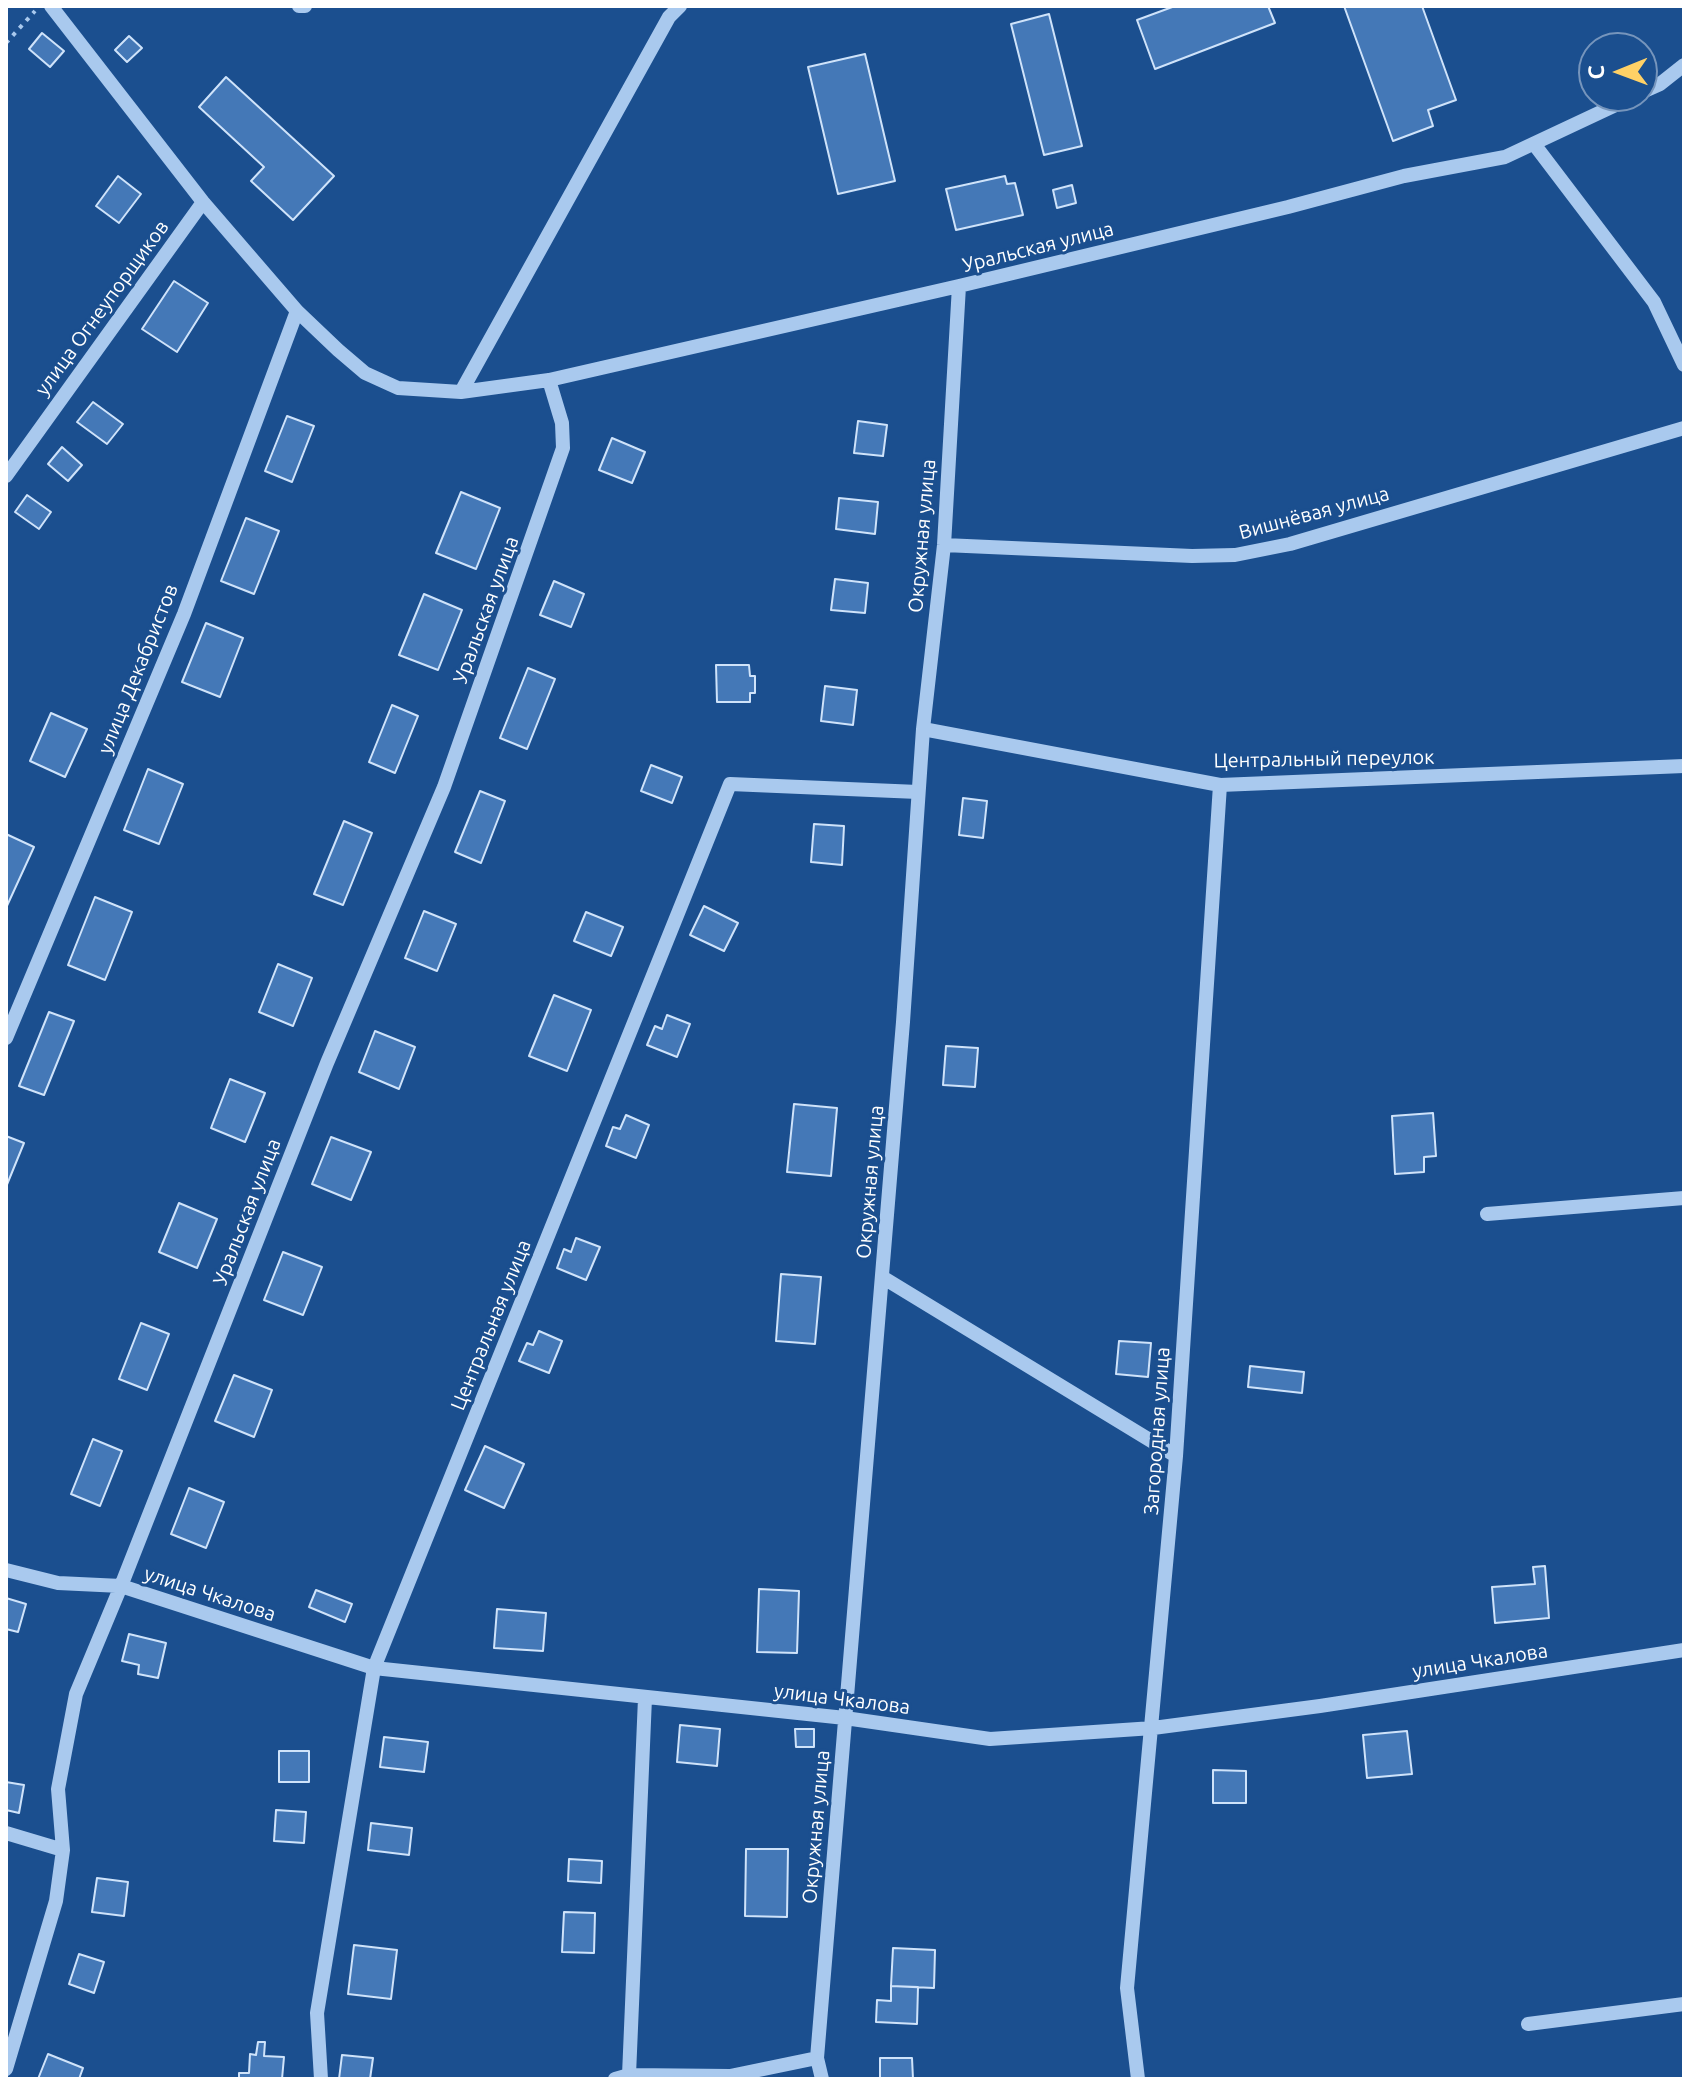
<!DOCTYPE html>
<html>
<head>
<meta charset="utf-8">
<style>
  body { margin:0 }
  #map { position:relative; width:1690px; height:2085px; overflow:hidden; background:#1b4f8f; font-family:Ubuntu,sans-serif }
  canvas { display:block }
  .frame { position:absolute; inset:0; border:8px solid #fff; pointer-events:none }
  .north { position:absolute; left:1578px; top:32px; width:80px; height:80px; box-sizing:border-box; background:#1b4f8f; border:2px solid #7695bc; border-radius:50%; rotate:269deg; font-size:22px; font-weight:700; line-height:32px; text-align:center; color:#fff }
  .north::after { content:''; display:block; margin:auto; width:28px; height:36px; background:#ffd166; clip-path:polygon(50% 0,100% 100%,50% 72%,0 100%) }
</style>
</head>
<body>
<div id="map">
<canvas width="1690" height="2085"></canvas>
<div class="frame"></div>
<div class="north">С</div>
</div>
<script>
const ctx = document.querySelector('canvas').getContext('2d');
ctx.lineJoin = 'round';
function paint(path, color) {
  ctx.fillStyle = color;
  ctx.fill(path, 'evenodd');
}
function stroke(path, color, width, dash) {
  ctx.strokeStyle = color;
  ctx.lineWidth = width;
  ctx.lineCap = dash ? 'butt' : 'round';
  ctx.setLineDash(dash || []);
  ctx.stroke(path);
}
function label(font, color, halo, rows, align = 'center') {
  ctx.font = font + ' Ubuntu,sans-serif';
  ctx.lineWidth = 6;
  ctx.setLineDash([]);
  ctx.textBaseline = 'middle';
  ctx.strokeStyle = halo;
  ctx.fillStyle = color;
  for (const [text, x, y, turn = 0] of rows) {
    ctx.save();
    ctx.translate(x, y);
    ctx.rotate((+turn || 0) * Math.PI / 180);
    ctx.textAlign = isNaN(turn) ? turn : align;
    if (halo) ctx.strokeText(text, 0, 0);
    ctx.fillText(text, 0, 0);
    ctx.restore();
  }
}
const building = new Path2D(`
  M1175 6H1268L1275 23 1155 69 1137 20Z
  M1344 6H1422L1456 100 1428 110 1433 126 1393 141Z
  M1049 14 1082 146 1044 155 1011 24Z
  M42 33 64 51 50 67 29 49Z
  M129 36 142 48 127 62 115 50Z
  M865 54 895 181 838 194 808 67Z
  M226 77 334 176 293 220 251 181 264 167 199 107Z
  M118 176 141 194 119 223 96 206Z
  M1005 176 1007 184 1015 183 1023 215 956 230 946 189Z
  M1072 185 1076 203 1057 208 1053 190Z
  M174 281 208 303 177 352 142 329Z
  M93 402 123 424 107 444 77 422Z
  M287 416 314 426 292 482 265 471Z
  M858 421 887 425 883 456 854 453Z
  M612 438 645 452 632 483 599 470Z
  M62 447 82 465 68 481 48 464Z
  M461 492 500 508 476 569 436 553Z
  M27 495 51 512 39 529 15 512Z
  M839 498 878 502 875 534 836 529Z
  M246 518 279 531 254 594 221 581Z
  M835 579 868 583 865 613 831 610Z
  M554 581 584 594 571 627 540 615Z
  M424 594 462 610 438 670 399 655Z
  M206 623 243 638 220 697 182 682Z
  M716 665H749L750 676H755V693H750V702H717Z
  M528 668 555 679 527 749 500 738Z
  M825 686 857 690 853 725 821 721Z
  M392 705 418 716 395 773 369 762Z
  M51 713 87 729 65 777 30 761Z
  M651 765 682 777 672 803 641 791Z
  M148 769 183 784 159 844 124 830Z
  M480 791 505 801 481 863 455 852Z
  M963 798 987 801 983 838 959 835Z
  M344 821 372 833 343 905 314 894Z
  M814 824 844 826 842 865 811 862Z
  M6 834 34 847 6 908Z
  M95 897 132 912 105 980 68 965Z
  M704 906 738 923 724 951 690 935Z
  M424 911 456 924 437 971 405 958Z
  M586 912 623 927 611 956 574 941Z
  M278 964 312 978 293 1026 259 1012Z
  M554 995 591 1010 567 1071 529 1056Z
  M49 1012 74 1021 44 1095 19 1086Z
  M667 1015 690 1024 677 1057 647 1045 655 1026 662 1029Z
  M375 1031 415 1047 399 1089 359 1072Z
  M946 1046 978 1048 975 1087 943 1085Z
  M230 1079 265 1093 245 1142 211 1128Z
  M794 1104 837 1108 831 1176 787 1172Z
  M1433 1113 1436 1156 1424 1157V1172L1395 1174 1392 1116Z
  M626 1115 649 1125 636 1158 606 1146 613 1127 620 1129Z
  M6 1136 24 1143 6 1187Z
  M331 1137 371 1152 351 1200 312 1184Z
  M179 1203 217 1219 197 1268 159 1252Z
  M576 1238 600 1247 586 1280 557 1268 564 1249 571 1252Z
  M283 1252 322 1267 303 1315 264 1300Z
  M781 1274 821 1277 815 1344 776 1341Z
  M141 1323 169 1334 147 1390 119 1379Z
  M539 1331 562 1341 549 1373 519 1361 527 1343 533 1345Z
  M1119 1341 1151 1343 1148 1377 1116 1374Z
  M1250 1366 1304 1372 1302 1393 1248 1387Z
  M234 1375 272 1390 254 1437 215 1421Z
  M93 1439 122 1451 100 1506 71 1494Z
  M485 1446 524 1464 504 1508 465 1490Z
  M189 1488 224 1502 206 1548 171 1534Z
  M1545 1566 1549 1618 1495 1623 1492 1587 1535 1584 1533 1567Z
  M759 1589 799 1591 797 1653 757 1652Z
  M316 1590 352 1604 345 1622 309 1607Z
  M6 1598 26 1604 18 1632 6 1629Z
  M497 1609 546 1613 543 1651 494 1648Z
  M129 1634 166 1643 158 1678 138 1674 139 1665 122 1661Z
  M680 1725 720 1729 717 1766 677 1762Z
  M795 1729H814V1747H796Z
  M1407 1731 1412 1774 1367 1778 1363 1735Z
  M384 1737 428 1742 424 1772 380 1767Z
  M279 1751H309V1782H279Z
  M1213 1770 1246 1771V1803H1213Z
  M6 1782 24 1785 19 1813 6 1810Z
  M276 1810 306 1812 304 1843 274 1841Z
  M371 1823 412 1828 409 1855 368 1850Z
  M746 1849H788L787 1917 745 1916Z
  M569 1859 602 1861 601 1883 568 1881Z
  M97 1878 128 1882 124 1916 92 1912Z
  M564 1912 595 1913 594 1953 562 1952Z
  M354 1945 397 1950 391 1999 348 1994Z
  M893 1948 935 1950 934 1988 891 1986Z
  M79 1954 104 1962 94 1993 69 1984Z
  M891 1986 918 1987 917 2024 876 2022 877 2000 891 2001Z
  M258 2042H265L264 2056 284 2057 282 2079H239V2073H249L250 2054 256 2055Z
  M48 2054 83 2068 79 2079H38Z
  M342 2055 373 2058 370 2079H339Z
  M880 2058H912L913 2079H880Z`);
paint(building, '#4478b7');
stroke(building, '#cfe3fa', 2);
stroke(new Path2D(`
  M6 43 35 11`), '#a9c9ee', 4, [4, 6]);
stroke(new Path2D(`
  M51 6 203 202 297 311 338 350 365 373 398 388 461 392 549 380 959 286 1288 207 1404 176 1505 157 1635 96
  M299 6H305
  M1642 92 1660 84 1684 65
  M1534 144 1654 302 1684 365
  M461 392 669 17 680 6
  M6 476 203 202
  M944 545 1192 556 1235 555 1290 544 1684 428
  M923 729 1220 785 1684 766
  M6 1038 184 614 297 311
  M1487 1214 1684 1198
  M882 1277 1176 1456
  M6 1570 58 1583 121 1586 374 1668 845 1718 990 1739 1153 1728 1320 1706 1684 1650
  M6 1833 63 1850
  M1528 2024 1684 2004
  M6 2069 56 1901 63 1850 58 1789 76 1694 121 1586 327 1063 444 787 563 448 562 423 549 380
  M629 2075 645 1698
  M321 2079 317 2013 374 1668 730 784 918 792
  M615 2079 629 2075 730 2076 817 2058
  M822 2079 817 2058 903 1022 923 729 944 545 959 286
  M1138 2079 1127 1988 1176 1456 1220 785`), '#a9c9ee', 14);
label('20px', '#fff', '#1b4f8f', [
  ["Уральская улица",1038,247,-14],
  ["улица Огнеупорщиков",102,308,-54],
  ["Вишнёвая улица",1314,513,-15],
  ["Окружная улица",922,536,-85],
  ["Уральская улица",486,610,-70],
  ["улица Декабристов",138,669,-68],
  ["Центральный переулок",1324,759,-1],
  ["Окружная улица",870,1182,-85],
  ["Уральская улица",247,1212,-69],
  ["Центральная улица",491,1325,-68],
  ["Загородная улица",1157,1431,-86],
  ["улица Чкалова",210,1594,18],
  ["улица Чкалова",1480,1661,-9],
  ["улица Чкалова",842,1699,7],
  ["Окружная улица",816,1827,-85]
]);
</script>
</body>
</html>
